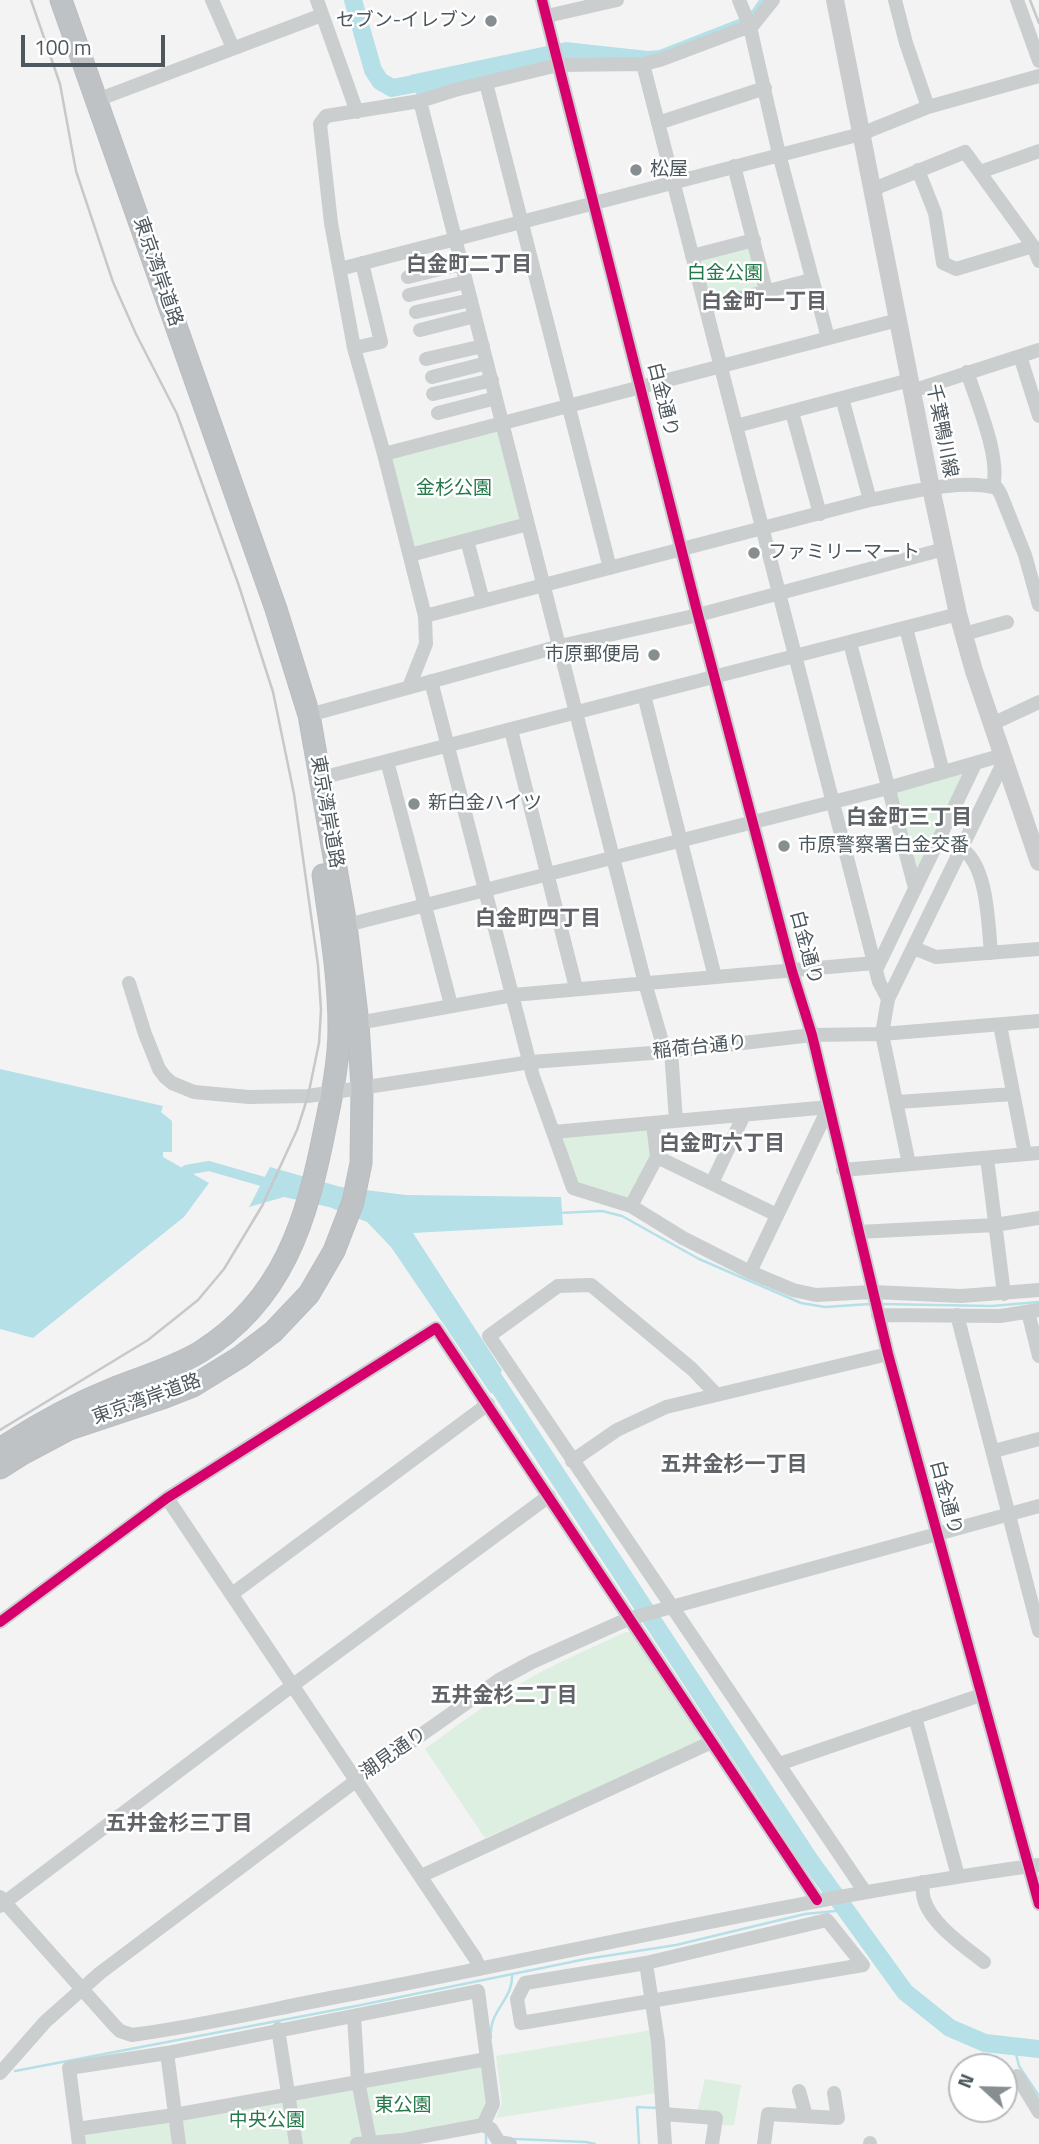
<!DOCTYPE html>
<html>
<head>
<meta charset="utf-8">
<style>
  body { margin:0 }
  #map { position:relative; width:1039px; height:2144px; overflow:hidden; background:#f4f3f3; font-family:"Titillium Web",sans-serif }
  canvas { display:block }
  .north { position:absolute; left:948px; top:2053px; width:70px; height:70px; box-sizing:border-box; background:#fff; border:2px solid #b7bcbf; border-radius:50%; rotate:292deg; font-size:19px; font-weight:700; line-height:28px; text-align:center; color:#4c575e }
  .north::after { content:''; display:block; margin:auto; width:24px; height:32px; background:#878e92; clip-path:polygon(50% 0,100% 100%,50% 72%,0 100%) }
  .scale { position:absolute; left:21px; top:35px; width:144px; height:32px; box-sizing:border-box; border:4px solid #4c575e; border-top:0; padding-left:9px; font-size:21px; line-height:24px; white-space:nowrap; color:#4c575e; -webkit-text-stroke:5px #fff; paint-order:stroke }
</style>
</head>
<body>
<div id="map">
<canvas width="1039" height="2144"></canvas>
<div class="north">N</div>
<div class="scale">100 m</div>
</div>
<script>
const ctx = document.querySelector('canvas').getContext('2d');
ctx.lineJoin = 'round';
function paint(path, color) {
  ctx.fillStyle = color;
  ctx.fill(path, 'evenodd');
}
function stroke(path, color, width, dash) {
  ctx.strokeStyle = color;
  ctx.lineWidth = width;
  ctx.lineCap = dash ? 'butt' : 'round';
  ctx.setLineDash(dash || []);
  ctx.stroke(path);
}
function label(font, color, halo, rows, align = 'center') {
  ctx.font = font + ' "Titillium Web","Noto Sans JP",sans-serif';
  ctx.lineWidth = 5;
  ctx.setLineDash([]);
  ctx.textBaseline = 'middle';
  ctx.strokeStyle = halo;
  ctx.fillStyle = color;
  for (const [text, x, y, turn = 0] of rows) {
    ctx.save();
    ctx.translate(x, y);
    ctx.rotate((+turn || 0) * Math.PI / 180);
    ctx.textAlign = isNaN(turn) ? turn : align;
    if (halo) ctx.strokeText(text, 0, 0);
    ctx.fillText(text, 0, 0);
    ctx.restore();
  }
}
paint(new Path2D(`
  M748 246 759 289 714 301 708 298 699 262 703 257Z
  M493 429 499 433 520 516 517 523 417 549 412 546 388 461 392 455Z
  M975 764 915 888 888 788Z
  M653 1124 657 1157 631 1206 573 1188 553 1132Z
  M626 1632 634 1633 701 1737 700 1744 485 1838 425 1749C459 1724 492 1699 528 1679 560 1661 593 1647 626 1632Z
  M652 2030 656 2093 496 2118 502 2103 496 2056Z
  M487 2059 493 2104 483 2125 357 2144H79L77 2129Z
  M705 2079 741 2085 734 2125 715 2126 696 2116Z`), '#dcefe1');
paint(new Path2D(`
  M759 0H768L753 18 658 58 627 59 417 96 410 75 566 42 648 51 659 50 741 18 752 10Z
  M0 1069 163 1106 161 1112 172 1121V1152H163V1157L209 1183 184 1217 33 1338 0 1329Z
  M270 1167 341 1187 406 1195 561 1197 563 1225 413 1233 502 1370 491 1394 391 1247 367 1222 329 1207 284 1197 249 1207Z`), '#b5e0e8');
stroke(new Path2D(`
  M559 1213 602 1211 622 1216 699 1259 801 1303 825 1307 870 1304
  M880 1304 992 1306 1039 1302
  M491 2038C488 2010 514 2000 512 1974
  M1014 2046 1019 2066 1039 2096
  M15 2071 356 2006 586 1959 676 1945 805 1914 846 1910
  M486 2133V2144
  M515 2139 586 2142 595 2144
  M639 2144 637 2107 658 2108`), '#b5e0e8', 2.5);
stroke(new Path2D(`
  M186 1170 209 1166 275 1185`), '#b5e0e8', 10);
stroke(new Path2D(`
  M353 0 373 70 380 81 392 88 435 80
  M484 1364 809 1859 905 1992 950 2028 985 2043 1039 2049`), '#b5e0e8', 18);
const highway = new Path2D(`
  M0 1449C36 1425 77 1403 117 1387 145 1376 175 1367 200 1352 284 1300 307 1219 325 1128 332 1095 339 1061 339 1028 339 977 330 925 323 875
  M0 1468 22 1454 69 1429 165 1397 193 1386 240 1357 273 1332 309 1294 334 1251 353 1202 361 1163 362 1088 358 1023 346 925 309 715 276 609 61 0`);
stroke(highway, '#babec1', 23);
stroke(new Path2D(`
  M212 0 233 48
  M317 0 357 112
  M542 0 698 615 792 971 812 1035 888 1354 1039 1904
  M739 0 750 27 779 154 828 338
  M895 0 906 43 928 107
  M1017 0 1039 61
  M547 16 617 0
  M643 64 879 982 888 999
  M486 83 610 568
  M97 100 322 15
  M420 101 645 983 665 1052
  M658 123 765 88
  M734 166 766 290
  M918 170 935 213 943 263 956 269 1033 246
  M980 172 1039 151
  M871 190 965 152 1033 246 1039 261
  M692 256 754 240
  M340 269 861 134 928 107 1039 76
  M408 277 461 264
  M409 295 466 282
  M706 307 811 280
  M416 312 471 300
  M420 330 475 316
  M354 348 381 342 362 263
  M1020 356 1039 416
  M426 359 483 346
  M967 372C977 402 1001 458 993 487
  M432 377 487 363
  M912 391 1039 350
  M433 394 492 380
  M842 398 870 500
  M792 412 820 514
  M438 413 496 398
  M736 426 910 380
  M384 454 898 320
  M467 540 483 601
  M410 555 528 524
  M425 616 870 500C906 493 962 478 997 488L1001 495 1025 555 1039 605
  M906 628 943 772
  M964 634 1007 622
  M850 643 915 888
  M431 681 533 1076 573 1188 631 1206 683 1238 750 1272 793 1290 816 1295 873 1292 961 1296 1039 1290
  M409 687 426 644 425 616 384 454 354 348 331 223 320 124 326 116 420 101 455 90 558 65 643 64 660 60 753 25 773 0
  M644 695 715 977
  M309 715 560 646 698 615 944 549
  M992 724 1039 702
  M511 730 576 988
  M387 761 451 1005
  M321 778 958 614
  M962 849C988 866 988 924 991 953
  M339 927 888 788 1003 755
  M914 948 936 957 1039 949
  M876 970 975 764
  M129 983 145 1034 159 1069 165 1077 172 1083 194 1092 249 1097 308 1096 531 1062 665 1052 812 1035 882 1034 1039 1021
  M358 1023 513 995 874 963
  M1000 1025 1025 1154
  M671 1051 676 1120
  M898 1102 1013 1094
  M553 1132 829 1107
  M657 1157 777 1215
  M987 1158 1004 1294
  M909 1164 882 1034 888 999 1004 761
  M843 1170 1039 1153
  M712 1183 743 1117
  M631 1206 657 1157 653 1124
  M858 1232 995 1225 1039 1218
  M750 1272 829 1107
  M1028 1312 1039 1356
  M878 1315 1000 1316 1039 1310
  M957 1315 1039 1631
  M717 1395 692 1369 591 1285 558 1286 489 1336 865 1892
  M994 1451 1039 1439
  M572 1461 617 1430 666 1407 888 1354
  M167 1498 475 1958 480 1969
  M232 1594 488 1404
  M0 1622 167 1498 436 1328 817 1900
  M915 1717 958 1876
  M779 1764 981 1695
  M421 1876 712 1742
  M922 1882C923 1887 922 1894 924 1899 930 1923 965 1947 984 1962
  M0 1897 115 2026 120 2031 132 2035C200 2026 268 2010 336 1997 570 1953 803 1897 1039 1865
  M0 1906 293 1685 549 1496
  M827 1920 863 1965 521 2023 517 1999 525 1983 646 1963Z
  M646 1963 658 2042 665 2144
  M354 2016 358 2081 370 2142
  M278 2029 296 2144
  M167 2053 179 2144
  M0 2073 45 2022 100 1973 357 1780 499 1680 532 1662 628 1619 1039 1506
  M1017 2076 1039 2112
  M799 2091 806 2116
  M663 2114 716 2118 712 2144
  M77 2129 174 2115 487 2059
  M870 2143V2144
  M79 2144 69 2068 167 2053 478 1991 493 2104 483 2125
  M357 2144 403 2140 483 2125 491 2129 499 2142 510 2144
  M764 2144 768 2114 838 2118 834 2093`), '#cbcecf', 14);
stroke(new Path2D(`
  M835 0 931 488 958 614 974 671 1039 862`), '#caccce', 18);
stroke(highway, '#bec2c5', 21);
stroke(new Path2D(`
  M1030 0 1039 23
  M0 1430 148 1340 198 1300 224 1269 262 1206 297 1130 308 1096 319 1043 321 1010 318 965 294 794 273 692 239 586 177 414 136 334 113 282 76 171 60 84 31 0`), '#c7c8ca', 2.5);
stroke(new Path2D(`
  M542 0 698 615 792 971 812 1035 888 1354 1039 1904
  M0 1622 167 1498 436 1328 817 1900`), '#d6006c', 10);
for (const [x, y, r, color] of [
  [491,21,7,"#878e92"],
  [636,170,7,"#878e92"],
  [754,553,7,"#878e92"],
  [654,655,7,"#878e92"],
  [414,804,7,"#878e92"],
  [784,846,7,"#878e92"]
]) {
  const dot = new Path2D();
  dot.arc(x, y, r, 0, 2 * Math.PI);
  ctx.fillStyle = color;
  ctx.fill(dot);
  stroke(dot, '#fff', 2.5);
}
label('19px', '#4c575e', '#fff', [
  ["セブン-イレブン",477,21,"right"],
  ["松屋",650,170],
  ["ファミリーマート",768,553],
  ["市原郵便局",640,655,"right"],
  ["新白金ハイツ",428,804],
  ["市原警察署白金交番",798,846]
], 'left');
label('19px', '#4c575e', '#fff', [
  ["東京湾岸道路",157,272,71],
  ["白金通り",662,400,76],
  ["千葉鴨川線",941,431,79],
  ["東京湾岸道路",326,812,80],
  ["白金通り",805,948,75],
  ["稲荷台通り",700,1048,-6],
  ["東京湾岸道路",147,1400,-20],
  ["白金通り",945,1498,75],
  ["潮見通り",394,1754,-35]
]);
label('19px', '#247849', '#fff', [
  ["白金公園",725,274],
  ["金杉公園",454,489],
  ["東公園",403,2106],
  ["中央公園",267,2121]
]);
label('bold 21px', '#606367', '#fff', [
  ["白金町二丁目",469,266],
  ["白金町一丁目",764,303],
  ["白金町三丁目",909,819],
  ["白金町四丁目",538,920],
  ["白金町六丁目",722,1145],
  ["五井金杉一丁目",734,1466],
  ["五井金杉二丁目",504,1697],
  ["五井金杉三丁目",179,1825]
]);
</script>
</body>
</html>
